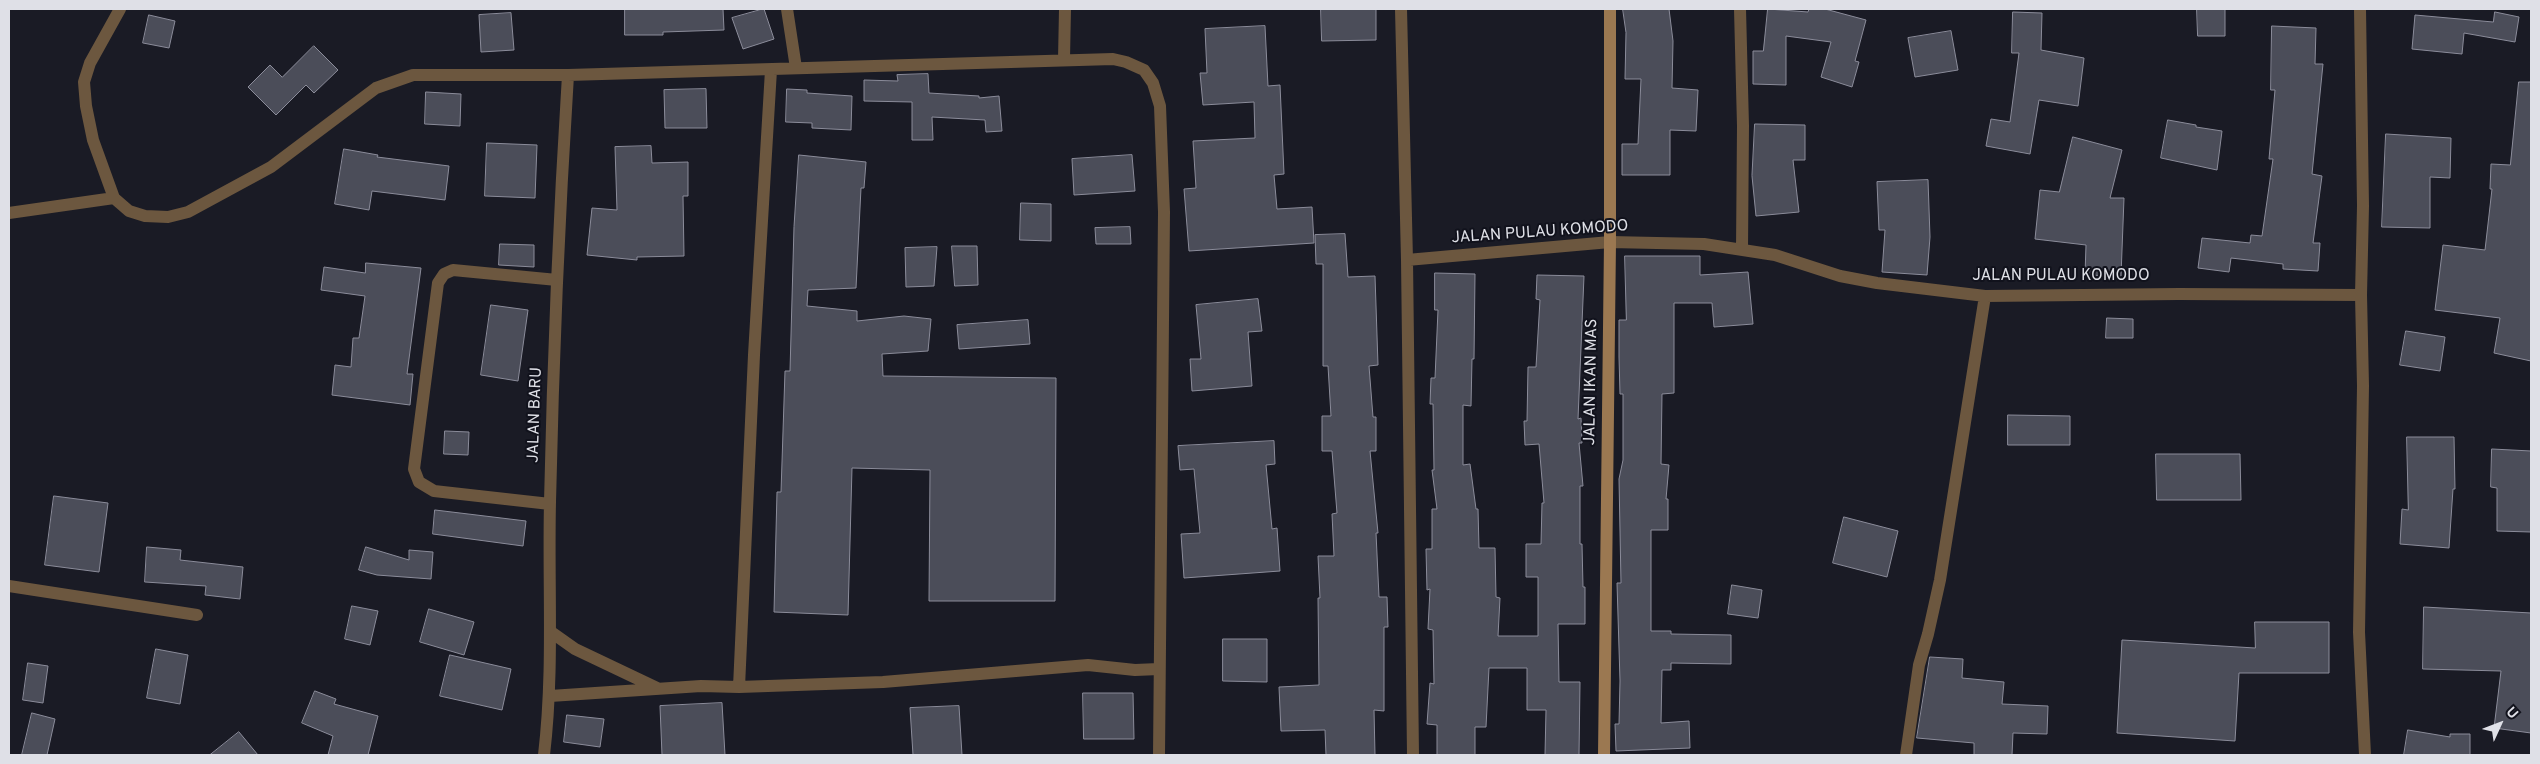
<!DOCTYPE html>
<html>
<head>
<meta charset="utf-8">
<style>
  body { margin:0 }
  #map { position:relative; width:2540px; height:764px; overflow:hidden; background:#1a1b25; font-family:Overpass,sans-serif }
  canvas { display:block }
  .frame { position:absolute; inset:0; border:10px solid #dfe0e7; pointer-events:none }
  .north { position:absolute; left:2475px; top:699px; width:50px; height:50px; -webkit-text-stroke:4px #11121c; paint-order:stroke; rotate:47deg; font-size:14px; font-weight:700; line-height:20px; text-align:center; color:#dfe0e7 }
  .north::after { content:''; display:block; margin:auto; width:18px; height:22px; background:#dfe0e7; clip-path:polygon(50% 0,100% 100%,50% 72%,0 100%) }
</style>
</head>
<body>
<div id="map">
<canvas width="2540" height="764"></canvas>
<div class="frame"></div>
<div class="north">U</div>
</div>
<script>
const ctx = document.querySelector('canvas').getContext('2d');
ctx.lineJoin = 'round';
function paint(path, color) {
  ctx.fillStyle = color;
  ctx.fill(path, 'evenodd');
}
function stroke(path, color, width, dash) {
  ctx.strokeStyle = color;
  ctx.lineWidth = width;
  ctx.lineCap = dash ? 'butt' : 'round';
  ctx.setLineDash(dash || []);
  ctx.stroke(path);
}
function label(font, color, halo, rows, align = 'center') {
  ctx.font = font + ' Overpass,sans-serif';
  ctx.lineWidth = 4;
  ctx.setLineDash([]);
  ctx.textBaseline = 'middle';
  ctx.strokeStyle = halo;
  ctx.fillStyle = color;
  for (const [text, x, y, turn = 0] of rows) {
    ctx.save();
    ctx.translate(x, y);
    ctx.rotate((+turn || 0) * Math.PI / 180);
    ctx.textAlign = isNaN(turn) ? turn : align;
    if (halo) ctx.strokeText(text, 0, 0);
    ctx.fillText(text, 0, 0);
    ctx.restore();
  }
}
const building = new Path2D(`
  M625 9H723L724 30 663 32V35H625Z
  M764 9 774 39 743 49 732 18Z
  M1321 9H1376V40L1322 41Z
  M1623 9H1669L1673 41 1672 88 1698 90 1696 131 1670 130V175H1622V144H1638L1641 79H1625L1626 33Z
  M1768 9 1808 12 1809 9H1825L1866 20 1855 61 1859 62 1852 87 1821 77 1831 42 1786 36V85L1753 84V51H1763Z
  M2197 9H2225V36H2198Z
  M2013 12 2042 13 2041 50 2084 58 2078 106 2039 100 2030 154 1986 146 1991 119 2010 122 2019 53H2012Z
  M2495 12 2519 17 2515 42 2464 33 2462 54 2412 49 2415 15 2493 22Z
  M511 13 514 50 481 52 479 15Z
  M149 15 175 21 169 48 143 43Z
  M1265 26 1268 86 1280 85 1284 174 1274 175 1277 209 1312 207 1314 243 1189 251 1184 189 1196 188 1193 141 1255 138 1254 102 1203 105 1200 73H1207L1205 29Z
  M2272 26 2316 28 2315 64H2323L2312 174 2322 176 2313 243H2320L2318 271 2283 269V264L2231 258 2229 272 2198 268 2202 238 2250 243 2251 235 2262 236 2273 159H2269L2275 90H2271Z
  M1951 31 1958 70 1915 77 1908 38Z
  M314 46 338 70 314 93 306 85 276 115 248 87 270 65 282 77Z
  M928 74 929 93 979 96V98L999 96 1002 131 986 132 985 120 932 117 933 140H912V102L864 101V80L898 81 897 75Z
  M2519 82H2531V361L2494 353 2500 318 2435 310 2443 245 2485 250 2492 189H2490L2491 164 2510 165Z
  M706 89 707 128H665L664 90Z
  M787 89 807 90V93L852 96 851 130 812 128V123L786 122Z
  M426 92 461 94 460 126 425 124Z
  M2168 120 2196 125V127L2222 131 2217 170 2161 158Z
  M1755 124 1805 125V160H1793L1799 212 1756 216 1752 176Z
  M2386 134 2451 138 2450 178 2430 177V228L2382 227Z
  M2073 137 2122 150 2110 198H2124L2121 276 2085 275 2086 245 2035 239 2040 190 2059 192Z
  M487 143 537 145 535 198 485 196Z
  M651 146 652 163 688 162V196H683L684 256 637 257V260L587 255 592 208 617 210 615 147Z
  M344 149 378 155 377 157 449 166 445 200 372 191 369 210 335 204Z
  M799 155 866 162 864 188H861L856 288 808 290 807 306 857 311V321L904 316 931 319 928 351 882 354 883 376 1056 378 1055 601H929L930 470 852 468 848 615 774 612 777 492H781L785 371H790L794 227Z
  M1132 155 1135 191 1074 195 1072 159Z
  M1928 180 1930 237 1927 275 1882 272 1885 230H1879L1877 182Z
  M1021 203 1051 204V241L1020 240Z
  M1130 227 1131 244H1096L1095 228Z
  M1345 234 1348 277 1375 276 1378 365 1369 366 1373 417H1376V451H1370L1378 533H1376L1379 597H1387L1388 627H1384V711L1374 710 1375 755H1326L1325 730 1281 731 1279 687 1319 685 1318 598H1320L1318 556H1334L1332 514 1337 513 1332 451H1322V416H1331L1328 366H1323V264H1316L1315 235Z
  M500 244 534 245V267L499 265Z
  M952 246H977L978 285 955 286Z
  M937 247 934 286 906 287 905 248Z
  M1625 256H1700V275L1748 272 1753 324 1714 327 1712 303H1674V393L1662 394 1661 464 1669 465 1666 499H1668V530H1651V631H1671V634L1731 635V664L1671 663V670H1662L1661 723 1689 721 1690 748 1616 751 1615 724H1619L1620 681 1617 583H1621L1619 479 1623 460V394H1620L1619 357V320H1626Z
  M366 263 421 268 407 374H413L410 405 332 395 335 365 351 367 353 338H359L365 296 321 290 324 267 365 273Z
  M1435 273 1475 274 1474 359H1472L1471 406 1463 405V465L1470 464 1476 509H1478L1479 548H1495L1496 597 1500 598 1498 636H1538V577H1526V544H1541L1542 503H1544L1539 444 1525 445 1524 421H1527L1528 367H1536L1540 300 1536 299 1537 275 1584 276 1578 419 1581 418 1582 443H1579L1583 486H1580V544H1582L1583 587H1585V624H1558L1559 682H1580L1579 755H1545L1546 710H1527V668H1489L1486 727H1475V755H1437V725L1427 724 1430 683 1434 684 1433 630 1428 629 1430 589 1427 590 1426 549H1432V509H1437L1432 470H1434L1433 404H1430L1431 378H1435L1438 310H1435Z
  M1258 299 1262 331 1248 332 1252 386 1192 391 1190 359H1201L1196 305Z
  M491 305 528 310 518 381 481 375Z
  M2107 318 2133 319V338H2106Z
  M1028 320 1030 344 959 349 957 325Z
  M2406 331 2445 337 2440 371 2400 365Z
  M2008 415 2070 416V445H2008Z
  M445 431 469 432 468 455 444 454Z
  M2407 437H2454L2455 489H2453L2449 548 2400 544 2402 509 2408 510Z
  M1274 441 1275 464 1266 465 1272 529 1277 528 1280 571 1184 578 1181 534 1200 533 1194 469 1180 470 1178 446Z
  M2492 449 2531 451V532L2497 531V488L2491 487Z
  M2156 454H2240L2241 500H2157Z
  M54 496 108 503 99 572 45 565Z
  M435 510 526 521 523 546 433 534Z
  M1844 517 1898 531 1887 577 1833 563Z
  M147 547 181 550 180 560 243 567 240 599 205 595 206 586 145 582Z
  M366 547 409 560V550L433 552 431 579 377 575 359 570Z
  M1732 585 1762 590 1758 618 1728 614Z
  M352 606 378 611 370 645 345 639Z
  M2424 607 2531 613V733L2494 728 2501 671 2423 669Z
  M429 609 474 622 464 655 420 642Z
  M2255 622H2329V673H2239L2235 741 2117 733 2122 640 2255 648Z
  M1223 639H1267V682L1223 681Z
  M156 649 188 655 180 704 147 698Z
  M450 655 511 669 502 710 440 696Z
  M1930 657 1963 659 1962 678 2004 682 2002 704 2048 706 2047 734 2013 733 2012 755H1974V743L1917 738Z
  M28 663 48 666 43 703 23 700Z
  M315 691 336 699 334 704 378 716 368 755H328L333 736 302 723Z
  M1083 693H1133L1134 739H1084Z
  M722 703 725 755H662L660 706Z
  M959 706 962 755H913L910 708Z
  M32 713 55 719 47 755H22Z
  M567 715 604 719 600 747 564 742Z
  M2408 730 2450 737V734H2470V755H2404Z
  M239 732 258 755H210Z`);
paint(building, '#4b4d59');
stroke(building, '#8b8c9a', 1);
stroke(new Path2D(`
  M120 9 90 63 84 82 86 106 93 140 114 198 129 211 145 216 168 217 188 212 271 167 376 88 413 75H568L1113 59 1126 62 1144 70 1153 83 1160 106 1164 212 1159 755
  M787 9 796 68
  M1401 9 1407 260 1413 755
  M1740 9 1743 126 1742 249
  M2360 9 2363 206 2361 295 2363 386 2359 632 2365 755
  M1064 59 1065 9
  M9 213 114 198
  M1407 260 1610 242 1704 244 1775 255 1840 276 1877 283 1985 296 2179 294 2361 295
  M550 504 434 491 419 482 414 469 438 283 444 274 453 270 557 280
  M9 586 197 615
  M551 632 575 649 657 688
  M739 687 754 355 771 70
  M550 696 701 686 739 687 883 682 1088 665 1135 670 1159 669
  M544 755C554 671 548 587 550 502 553 360 559 217 568 75
  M1906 755 1919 665 1928 634 1940 580 1985 296`), '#6c573f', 12);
stroke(new Path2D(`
  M1604 755 1610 242V9`), '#9b7851', 12);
label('16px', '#dfe0e7', '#11121c', [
  ["JALAN PULAU KOMODO",1540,233,-4],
  ["JALAN PULAU KOMODO",2061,277],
  ["JALAN IKAN MAS",1592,382,-89],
  ["JALAN BARU",536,415,-88]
]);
</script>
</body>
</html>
